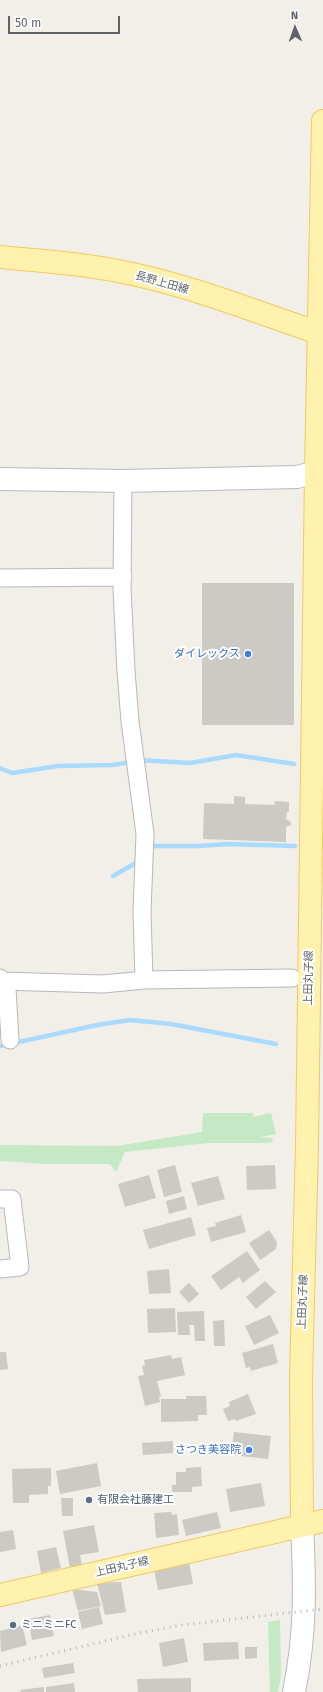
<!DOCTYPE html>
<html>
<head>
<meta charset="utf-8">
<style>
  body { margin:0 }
  #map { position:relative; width:323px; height:1692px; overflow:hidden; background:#f1efe8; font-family:"Fira Sans",sans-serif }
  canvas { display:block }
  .north { position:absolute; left:275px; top:8px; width:40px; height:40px; -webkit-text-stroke:3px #fff; paint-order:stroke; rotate:358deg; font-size:11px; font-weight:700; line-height:16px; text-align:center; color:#5f6368 }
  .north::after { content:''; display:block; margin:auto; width:14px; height:18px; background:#5f6368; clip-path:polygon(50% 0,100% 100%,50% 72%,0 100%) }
  .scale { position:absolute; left:8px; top:16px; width:112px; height:18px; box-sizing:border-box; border:2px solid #5f6368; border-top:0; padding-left:5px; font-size:12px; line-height:14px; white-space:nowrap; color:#5f6368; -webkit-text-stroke:3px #fff; paint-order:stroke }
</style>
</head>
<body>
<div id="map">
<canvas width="323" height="1692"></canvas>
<div class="north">N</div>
<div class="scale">50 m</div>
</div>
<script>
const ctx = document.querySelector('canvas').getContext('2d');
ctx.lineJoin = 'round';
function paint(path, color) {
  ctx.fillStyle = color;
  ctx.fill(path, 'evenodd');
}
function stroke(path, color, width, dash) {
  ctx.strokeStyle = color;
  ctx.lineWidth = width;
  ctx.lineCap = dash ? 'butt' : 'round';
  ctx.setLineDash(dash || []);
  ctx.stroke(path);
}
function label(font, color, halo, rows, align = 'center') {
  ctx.font = font + ' "Fira Sans","Noto Sans JP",sans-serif';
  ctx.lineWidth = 4;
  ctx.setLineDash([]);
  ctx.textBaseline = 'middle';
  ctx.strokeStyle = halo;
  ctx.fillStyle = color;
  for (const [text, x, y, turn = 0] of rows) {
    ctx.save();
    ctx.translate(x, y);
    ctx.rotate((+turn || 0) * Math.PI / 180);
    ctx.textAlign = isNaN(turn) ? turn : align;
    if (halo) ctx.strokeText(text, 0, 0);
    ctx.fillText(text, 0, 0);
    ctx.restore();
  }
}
paint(new Path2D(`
  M203 1113H253V1117L271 1113 276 1134 260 1137 272 1138 273 1142 266 1143H208L125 1152 116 1172 110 1164H46L0 1161V1145L117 1146 202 1132Z
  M280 1620 281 1676 278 1692H270L268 1622Z`), '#c5e8c5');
stroke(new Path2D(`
  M139 760 190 763 236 755 294 764
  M0 768 12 773 58 766 112 765 132 762
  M149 849 151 846H198L228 844 295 846
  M113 876 139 861
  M0 1046 97 1025 130 1020 171 1024 276 1044`), '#aadaff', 4.5);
paint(new Path2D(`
  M202 583H294V725H202Z
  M234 796 245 797V804L274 805 275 801 289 802V812H287L286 819 291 822V825L286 827V842L203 839 204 803 234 804Z
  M175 1165 182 1192 164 1197 157 1170Z
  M275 1165 276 1189 247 1190 246 1166Z
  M149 1175 156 1198 125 1207 118 1184Z
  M218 1176 225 1199 198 1206 191 1183Z
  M184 1196 187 1209 169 1214 166 1201Z
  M241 1215 246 1232 211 1242 207 1228 216 1226 215 1223Z
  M191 1217 196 1235 149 1249 143 1230Z
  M269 1230 277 1242 276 1249 260 1260 249 1243Z
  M247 1251 260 1270 243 1283 239 1277 221 1290 211 1276Z
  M169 1269 171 1293 149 1294 147 1271Z
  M265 1281 276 1292 256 1309 246 1297Z
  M189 1283 199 1294 189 1303 179 1292Z
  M175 1308 176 1332 148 1333 147 1309Z
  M204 1311 205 1341H195L194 1325H189L190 1335H178L177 1312Z
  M270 1315 279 1333 254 1345 245 1326Z
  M224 1320 225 1346H214L213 1321Z
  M273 1344 278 1363 251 1371 250 1367 246 1368 242 1353Z
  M0 1352H6L8 1369 0 1370Z
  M171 1355 172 1359 181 1357 185 1375 157 1381 161 1396 159 1397 160 1402 145 1406 138 1376 144 1375 142 1366 145 1365 144 1360Z
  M248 1394 256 1414 236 1421 235 1419 228 1421 223 1409 230 1406 229 1402Z
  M186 1396H206L207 1415H198V1421L161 1422V1399H186Z
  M234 1432 271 1436 268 1459 231 1455Z
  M173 1441V1453L143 1455 142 1443Z
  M97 1463 101 1486 60 1494 56 1471Z
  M201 1467 202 1486 192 1487V1492H172V1485H176V1472H186V1468Z
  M51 1468V1486H48V1494L29 1495V1503H13L12 1469Z
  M261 1483 265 1506 230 1512 226 1489Z
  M61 1498H73V1516H62Z
  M171 1512 172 1515 177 1514 179 1535 156 1538 154 1513Z
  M217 1512 221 1528 186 1536 182 1520Z
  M94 1525 99 1552 80 1555 82 1565 70 1568 63 1531Z
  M13 1530 16 1549 0 1552V1532Z
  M56 1547 61 1568 41 1573 37 1551Z
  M189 1562 193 1584 158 1590 154 1569Z
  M121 1582 126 1612 105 1615 97 1583Z
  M72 1589 97 1592 101 1606 78 1611Z
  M99 1607 103 1624 82 1629 78 1612Z
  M50 1615 54 1636 32 1640 28 1619Z
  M22 1625 27 1645 1 1652 0 1631Z
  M184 1638 188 1662 163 1667 159 1643Z
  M238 1642 239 1659 204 1661 203 1643Z
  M245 1647H257V1658L245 1659Z
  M73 1663 75 1673 44 1678 42 1668Z
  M191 1678V1692H138L137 1679Z
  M74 1683 75 1692H46V1687Z
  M44 1687V1692H21L20 1690Z`), '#cccac5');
const street = new Path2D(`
  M123 481 122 588 126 671 130 721 145 834 142 912 144 980
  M0 578 123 577
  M0 978 7 989 10 1040
  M0 981 103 984 144 980 292 978
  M0 1199H12L20 1267 0 1269`);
const secondary = new Path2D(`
  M0 479 123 481 297 477 316 472
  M294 1692C306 1633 305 1585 302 1525`);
const primary = new Path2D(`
  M0 257C39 261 79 263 118 271 187 284 253 311 319 333
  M302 1525 301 1378 307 1145 316 472 323 121
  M0 1595 323 1521`);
stroke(street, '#b5b8bc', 19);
stroke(secondary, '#b6babf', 24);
stroke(primary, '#f2c960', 24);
stroke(street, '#fff', 17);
stroke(secondary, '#fff', 22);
stroke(primary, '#fff2af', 22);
stroke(new Path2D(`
  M0 1666 139 1633 182 1625 323 1609`), '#b6b7b8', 3, [1, 5]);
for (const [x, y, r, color] of [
  [248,654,4,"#3f7fe0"],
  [249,1450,4,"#3f7fe0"],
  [89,1500,4,"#5c6f8a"],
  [13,1625,4,"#5c6f8a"]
]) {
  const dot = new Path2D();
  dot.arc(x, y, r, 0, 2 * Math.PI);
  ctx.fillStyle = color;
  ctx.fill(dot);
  stroke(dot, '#fff', 1.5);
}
label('11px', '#5f6368', '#fff', [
  ["長野上田線",162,283,16],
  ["上田丸子線",309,978,-89],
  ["上田丸子線",303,1302,-88],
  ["上田丸子線",122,1567,-13]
]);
label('11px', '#366cbe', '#fff', [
  ["ダイレックス",240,654],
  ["さつき美容院",241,1450]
], 'right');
label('11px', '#4e5e75', '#fff', [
  ["有限会社藤建工",97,1500],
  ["ミニミニFC",21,1625]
], 'left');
</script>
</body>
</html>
